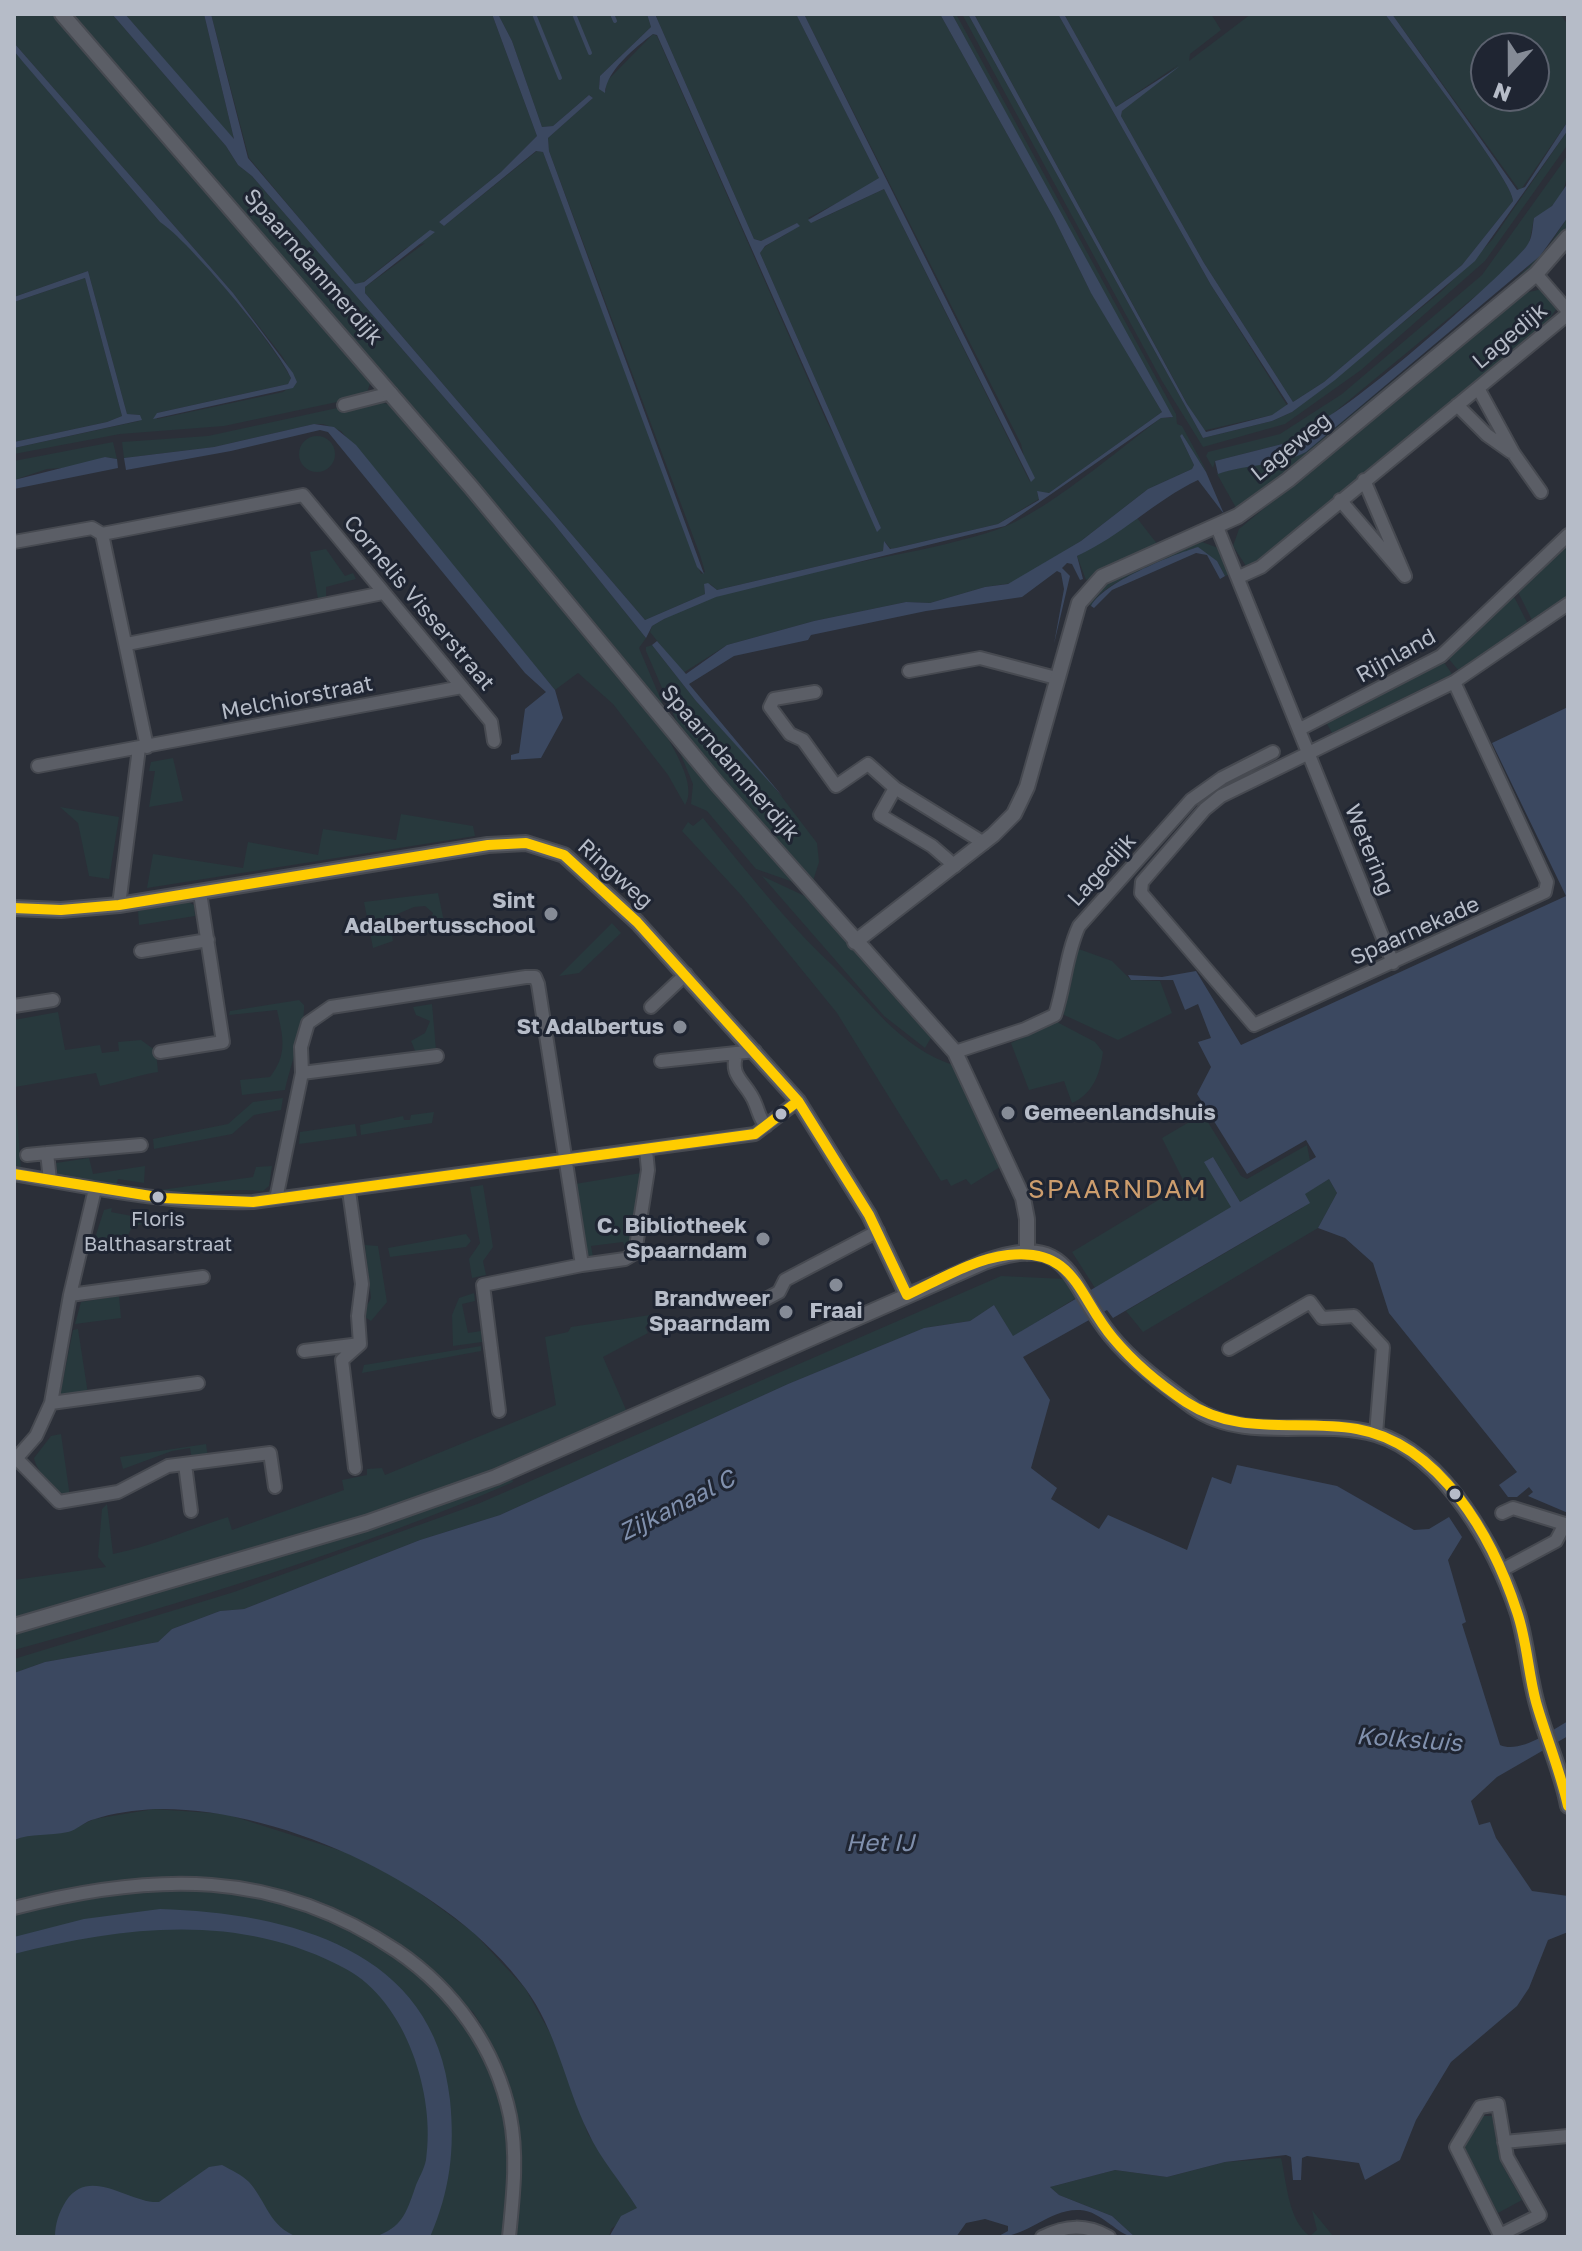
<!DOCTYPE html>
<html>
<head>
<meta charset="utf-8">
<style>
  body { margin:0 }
  #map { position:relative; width:1582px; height:2251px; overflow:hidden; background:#2b2f38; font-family:"Golos Text",sans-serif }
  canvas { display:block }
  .frame { position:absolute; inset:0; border:16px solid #b6bcc8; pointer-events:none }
  .north { position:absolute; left:1470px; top:32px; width:80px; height:80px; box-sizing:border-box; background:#1f2532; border:2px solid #5b616e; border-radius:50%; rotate:201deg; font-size:22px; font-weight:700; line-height:32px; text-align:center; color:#b6bcc8 }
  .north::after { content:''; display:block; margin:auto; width:28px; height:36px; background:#858b96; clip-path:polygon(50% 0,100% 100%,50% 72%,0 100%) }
</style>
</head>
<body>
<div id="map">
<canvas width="1582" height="2251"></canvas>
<div class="frame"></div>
<div class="north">N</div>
</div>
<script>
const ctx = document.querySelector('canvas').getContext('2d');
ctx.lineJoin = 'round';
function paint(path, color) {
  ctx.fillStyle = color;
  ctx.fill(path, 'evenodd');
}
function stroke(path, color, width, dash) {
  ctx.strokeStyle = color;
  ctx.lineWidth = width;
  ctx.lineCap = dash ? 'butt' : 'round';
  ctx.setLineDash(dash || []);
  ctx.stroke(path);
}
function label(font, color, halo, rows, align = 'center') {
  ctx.font = font + ' "Golos Text",sans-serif';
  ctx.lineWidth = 6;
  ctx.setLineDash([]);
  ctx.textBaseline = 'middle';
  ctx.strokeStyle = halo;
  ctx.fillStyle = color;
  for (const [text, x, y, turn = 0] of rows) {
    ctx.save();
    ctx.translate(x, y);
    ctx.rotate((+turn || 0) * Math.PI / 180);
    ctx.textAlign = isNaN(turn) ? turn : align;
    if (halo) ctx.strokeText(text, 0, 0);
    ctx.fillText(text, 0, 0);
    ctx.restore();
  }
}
paint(new Path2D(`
  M14 14H54L371 381 367 392 351 399 224 426 120 434 14 454V448L139 421 140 415 127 414 88 271 14 297V51L160 222C189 238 275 346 291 378L288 384 157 413V419L283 392 297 382 282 356 233 293 14 43Z
  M70 14H112L226 146 238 165 252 176 554 524 646 638 639 648 669 719 401 397Z
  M125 14H204L234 139 219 125Z
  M211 14H492L537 136 501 172 439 222 444 226 537 151 543 152 701 574 705 572 700 555 549 151 548 138 593 98 589 95 553 126 542 127 512 41 498 14H647L651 27 600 76 599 88 606 91V82L653 34 657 36 826 420 881 528 760 253C768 239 788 239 797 223L761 241 754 239 655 14H796L879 178 876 183 808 218 816 221 884 189 1030 482 1021 444 804 14H940L1054 218 1088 287 1162 412 1049 493 1037 492 1039 499 998 524 896 548 891 549 885 542 883 551 717 590 710 584H704L705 594 645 620 365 293V287L425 243 406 248 361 284 355 285 249 158Z
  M952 14H956L1176 414 1177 424 1182 426 1207 472 1180 436 1194 465 1192 469 1148 489 1081 541 1012 583 985 587 930 603 906 602 814 621 727 645 683 673 650 632 652 626C746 569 891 565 996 530 1044 514 1118 450 1161 418H1171Z
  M962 14H968L1203 438 1272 421 1292 412 1442 291 1492 240 1568 130V144L1485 261 1361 370 1285 424 1203 447 1162 381Z
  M974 14H1058L1211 285 1288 407 1272 415 1202 431Z
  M1064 14H1211L1221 30 1190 54 1189 61 1251 14H1385C1403 39 1515 183 1513 201L1462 265 1324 382 1293 402 1204 263 1121 116 1122 111 1178 65 1116 107Z
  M1392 14H1560L1568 25V121L1520 191ZM1486 48H1534V96H1486Z
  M1568 155C1568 185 1564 203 1534 218L1529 244 1501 275 1302 439 1215 461 1213 468 1206 456 1208 452 1280 434 1342 394 1482 275Z
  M1568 217C1568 241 1547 255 1531 271L1290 471 1237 509 1235 506 1217 474C1246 463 1278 465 1306 452L1509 286 1548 247Z
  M85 278 122 416 107 422 14 442V302Z
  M1542 289 1558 307 1547 322 1504 362 1248 569 1233 546 1239 529 1525 293Z
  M374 400 390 405 412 424 662 728C672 746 698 786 685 805L668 775 613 704 578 673 555 690 341 431 323 424H314L214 447 124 458 122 442 208 436Z
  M299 454a18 18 0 1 1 36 0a18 18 0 1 1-36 0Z
  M113 442 117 459 105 457 77 467 47 469 14 480V461Z
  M1137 518 1158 545 1086 580 1077 556Z
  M1568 539V596L1532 620 1517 590Z
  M1202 542 1221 549 1231 574 1225 576 1217 561 1194 548C1167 561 1103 580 1091 606L1087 603 1111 580Z
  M326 549 345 576 353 573 356 579 326 587V597L318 599 310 552Z
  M1512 593 1528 624 1458 670 1448 658Z
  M652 645 696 701 772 784 817 843 819 862 813 881 682 734 646 651V647Z
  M1443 661 1452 674 1332 733 1326 722Z
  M678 748 799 884 756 869 707 811 691 804 693 784Z
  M173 758 183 801 149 807 155 771H149L151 762Z
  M60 807 119 817 109 879 89 876 78 823Z
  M401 814 473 826 475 836 147 888 153 854 243 868 248 842 318 855 323 829 396 840Z
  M703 818C744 868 787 923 830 963 871 1002 899 1048 956 1066L1000 1167 971 1185 966 1179 951 1186 947 1179 941 1181 837 1013 741 895 682 831 688 822 693 826Z
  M762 876 807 897 932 1036 925 1048 884 1016Z
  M438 893 447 936 424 932 433 913 425 906 414 907 395 915 398 919 397 925 387 921 382 932 391 931 393 941 373 948 364 902Z
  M188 902 194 905 195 916 139 925 138 911Z
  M612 923 621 933 579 973 559 976Z
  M1076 948 1112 961 1131 980 1160 981 1172 1013 1118 1040 1062 1014 1071 984Z
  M299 1000 304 1005C305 1027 290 1066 285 1090L242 1095 240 1080 270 1077C288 1054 283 1037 277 1010L229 1015 230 1011Z
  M432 1004 436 1050 416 1053 411 1041 425 1033 430 1021 416 1015 413 1007Z
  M58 1012 65 1050 100 1045 102 1053 119 1051 118 1042 141 1040 156 1051 158 1072C137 1075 121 1082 100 1086L96 1073 15 1087 21 1171 14 1169V1020Z
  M1057 1022 1095 1042 1103 1052C1100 1074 1093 1094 1072 1103L1064 1081 1029 1090 1011 1043Z
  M283 1098 281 1110 254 1115 232 1134 154 1149 153 1139 228 1124 253 1102Z
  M434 1112 432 1123 361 1135 360 1125 403 1116 404 1120H410L411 1115Z
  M1203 1114 1241 1176 1247 1179 1307 1145 1310 1161 1240 1202 1213 1157 1205 1162 1232 1207 1095 1288 1072 1252 1185 1184 1162 1138Z
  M355 1124 357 1136 299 1144 300 1132Z
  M89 1158 93 1174 145 1166 144 1183 118 1179 115 1189 58 1177 56 1163Z
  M272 1166 269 1186 263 1191C226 1187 192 1196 154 1191L253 1177 256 1167Z
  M641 1173 629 1250 626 1251 623 1242 591 1246 593 1257 586 1255 575 1184Z
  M1329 1179 1337 1193 1318 1228 1143 1332 1126 1311 1302 1208 1304 1194Z
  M483 1185 493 1247 483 1261 486 1275 472 1278 469 1259 480 1243 470 1187Z
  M112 1208 111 1212 137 1217 139 1213 161 1221 158 1227H149L146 1223 132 1227 126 1239 93 1244 104 1210Z
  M466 1234 471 1241 466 1247 390 1257 388 1248Z
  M365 1245 378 1246 387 1302 371 1321 362 1315 371 1298Z
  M1001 1276 1066 1279 1079 1296 1013 1337 994 1305 970 1321 924 1328 788 1384 500 1515 420 1540 244 1609 220 1611 172 1629 158 1642 45 1662 14 1673V1659L234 1592 480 1503Z
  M474 1293 475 1301 462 1304 468 1333 481 1331 482 1342 453 1346 452 1315 459 1298Z
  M119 1296 121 1318 75 1324 81 1302Z
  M650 1315 651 1324 645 1327 648 1333 603 1357 627 1412 541 1454 409 1504 14 1619V1580L106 1567 98 1557 102 1509 107 1504 113 1554C154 1546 189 1529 228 1517L232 1530 344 1490 342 1480 367 1475V1469L382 1468 385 1475 556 1405 545 1337 568 1332 571 1327Z
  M78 1329 88 1394 63 1398 60 1395 73 1330Z
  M481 1346V1351L362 1373 364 1365Z
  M61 1434 70 1497C57 1494 36 1471 34 1458L51 1436Z
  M206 1444 208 1458 196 1455V1460H192L190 1448 172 1451 123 1469 120 1457Z
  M511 1476 513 1482C352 1552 183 1603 14 1650V1633L341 1537Z
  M154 1809 226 1814 345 1852 402 1880 473 1932 525 1988 554 2040 588 2134 638 2209 611 2229 609 2237H512L517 2148 480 2023 473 2012 367 1927 324 1905 269 1889 207 1881 14 1905V1840L32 1833 69 1831 94 1819Z
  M166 1886C197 1889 233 1887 263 1895 382 1925 502 2014 510 2146 512 2176 507 2207 505 2237H14V1911C65 1901 115 1892 166 1886Z
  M1482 2116H1492L1500 2161 1522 2200 1498 2213 1462 2146Z
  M1281 2158C1287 2183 1288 2221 1310 2236L1317 2230 1312 2210 1333 2236 1135 2237 1112 2216 1059 2195 1050 2187 1115 2170 1167 2177 1225 2162Z`), '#28393d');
paint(new Path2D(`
  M112 14H125L234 139 204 14H211L248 158 355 284 364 282 430 230 435 232 365 287V293L645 620 705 594 704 584 708 583 717 590 883 551 884 541 890 549 896 548 998 524 1039 500 1037 491 1049 493 1162 412 1091 293 1054 218 940 14H952L1173 417 1161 418 1005 526 716 597 664 619 652 626 646 638 554 524 252 176 238 165 226 146Z
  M492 14H498L512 41 542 127 553 126 589 95 593 98 548 138 549 151 704 574 697 567 543 152 536 151 444 226 439 222 501 172 537 136Z
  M647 14H655L754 239 761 241 797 223 800 226 765 246 760 253 881 528 877 532 657 35 653 34C636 47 606 71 605 93L599 89 600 76 651 27Z
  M796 14H804L1035 478 1031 482 884 189 811 223 808 220 879 178Z
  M968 14H974L1187 404 1206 432 1272 415 1288 404 1211 285 1058 14H1064L1116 107 1180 66 1122 111 1121 116 1204 263 1293 402 1324 382 1462 265 1513 201C1515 183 1403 39 1385 14H1392L1517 190 1525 187 1568 121V130L1475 261 1335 380 1292 412 1272 421 1203 438Z
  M14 43 233 293 293 373 297 382 293 388 153 419 157 413 288 384 291 378C278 347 188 240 160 222L23 62 14 51Z
  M1568 183V217L1540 256 1306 452C1280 466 1246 464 1218 474L1215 461 1302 439 1307 426C1334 426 1503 275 1526 247 1533 238 1532 229 1534 218L1552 206Z
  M88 271 127 414 140 415 142 420 14 448V442L107 422 122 416 85 278 14 302V297Z
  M314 424 334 427 356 445 555 690 563 718 541 758 511 760V755L519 753 525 709 546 692 525 673 328 432 320 430 231 451 126 470 124 458 214 447Z
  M1182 434 1206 472 1224 514 1198 480C1154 501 1121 536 1077 556L1083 579 1080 580 1072 564 1067 563 1062 568 1070 576 1054 644 1064 589 1061 573 1057 571 1022 597 926 611 811 635 808 640 734 656 689 684 783 797 696 701 652 645 657 641 686 674 727 645 814 621 906 602 930 603 985 587 1008 584 1081 541 1148 489 1192 469 1194 465 1180 436Z
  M105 457 117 459 118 468 14 489V480Z
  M1198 547 1217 561 1225 576 1220 579 1207 555 1196 553 1112 590 1094 608 1091 606C1102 583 1172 555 1198 547Z
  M1568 707V1513L1528 1496 1533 1492 1529 1487 1517 1497H1508L1499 1485 1517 1472 1389 1313 1373 1263 1345 1238 1318 1228 1337 1193 1329 1179 1305 1194 1310 1203 1113 1318 1107 1310 1023 1357 1050 1400 1031 1468 1057 1488 1051 1499 1099 1529 1108 1515 1187 1550 1212 1477 1231 1484 1237 1465 1337 1486 1414 1530 1429 1529 1449 1517 1462 1537 1448 1560 1466 1622 1462 1624 1500 1745C1520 1754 1551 1731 1568 1721V1736L1497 1777 1471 1801 1479 1825 1490 1822 1496 1838 1532 1891 1568 1896V1932L1548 1940 1529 1988 1517 2006 1451 2062 1416 2120 1400 2160 1365 2180 1359 2163 1307 2156 1302 2158 1301 2180H1293L1291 2157 1286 2155 1225 2162 1167 2177 1115 2170 1050 2187 1059 2195 1112 2216 1135 2237C1119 2237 1102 2211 1080 2210 1050 2208 1028 2237 997 2237L1008 2231V2226L985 2219 966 2223 956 2237H609L621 2216 637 2208C622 2183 600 2159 588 2132 565 2085 557 2031 525 1988 451 1886 280 1806 155 1809 136 1810 112 1813 95 1819 85 1821 77 1830 68 1832 49 1836 32 1833 14 1840V1673L45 1662 158 1642 172 1629 220 1611 244 1609 420 1540 500 1515 788 1384 924 1328 970 1321 994 1305 1013 1336 1231 1207 1204 1162 1213 1157 1240 1202 1316 1157 1306 1140 1247 1174 1197 1094 1211 1067 1198 1042 1211 1038 1198 1004 1185 1010 1173 980H1131L1128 975 1162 977 1196 971 1241 1045 1566 896 1492 743Z
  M160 1909C289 1913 435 1949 450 2100 455 2150 450 2191 430 2237H375C402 2227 406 2214 415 2188 418 2179 424 2170 426 2160 436 2095 406 2001 346 1969 240 1912 126 1926 14 1954V1937L84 1919Z
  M222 2165C231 2170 241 2174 249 2182 267 2202 269 2227 298 2237H55C55 2224 59 2212 66 2201 90 2165 130 2204 159 2202L209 2167Z`), '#3b4860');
stroke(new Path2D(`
  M534 14 560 78
  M574 14 590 53
  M612 14 615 21`), '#3b4860', 4);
const minor = new Path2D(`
  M1536 274 1568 311
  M1478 388 1514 454 1541 492
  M344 405 391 393
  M1457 405 1487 435 1511 452
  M1340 500 1405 576 1364 480
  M1217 527 1393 963
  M102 534 147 747
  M14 542 92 528 102 534 303 495 491 722 494 741
  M1239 577 1261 567 1568 314
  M127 644 383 593
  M909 671 980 658 1056 678
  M1454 682 1547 882 1545 892 1254 1025 1141 893 1142 882 1205 809 1221 796 1454 682 1568 604
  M815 692 774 699 770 707 790 734 803 740 836 786 868 764 895 788
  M1300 729 1441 656 1568 535
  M38 766 462 687
  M955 866 932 846 880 815 895 788 984 843
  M119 905 139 748
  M141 951 208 940
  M14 1006 53 1000
  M651 1007 686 974
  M160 1052 223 1042 200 893
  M955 1052 1025 1029 1055 1015C1065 985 1066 954 1079 926L1191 800 1222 778 1273 752
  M737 1053C728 1077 747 1082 755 1103 759 1112 759 1118 766 1126
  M661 1061 755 1051
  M302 1073 437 1056
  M27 1155 47 1153
  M14 1174C93 1188 172 1205 253 1202L755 1134 798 1101
  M50 1180 47 1153 141 1145
  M349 1191 362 1284 358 1316 360 1344
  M276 1199 302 1073 301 1047 308 1023 331 1007 526 977H535L538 984 582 1265 625 1259 635 1253 648 1170 646 1150
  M70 1295 203 1277
  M764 1300 779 1292 785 1280 878 1231
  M1229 1349 1310 1302 1322 1318 1354 1316 1383 1347 1376 1434
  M304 1351 360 1344
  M51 1403 198 1383
  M499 1411 483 1285 582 1265
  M18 1460 59 1502 118 1492 168 1466 270 1453 275 1487
  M14 1461 36 1436 51 1403 70 1295 95 1189
  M185 1464 191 1511
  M355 1468 342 1360 360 1344
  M1502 1513 1513 1508 1568 1525
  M1502 1570 1556 1541 1565 1524
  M14 1908C153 1872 274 1868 397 1951 454 1990 496 2048 510 2116 518 2156 513 2197 509 2237
  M1498 2104 1507 2157 1540 2215 1500 2235 1456 2147 1480 2107Z
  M1504 2142 1568 2136
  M1042 2237C1066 2225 1086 2224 1109 2237`);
const tertiary = new Path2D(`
  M62 14 471 487 717 784 955 1052 1023 1198 1027 1219V1253
  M14 908 61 910 119 905 488 845 526 843 564 855 637 922 798 1101 869 1215 907 1295
  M855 942 993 835 1014 814 1027 787 1079 603 1102 577 1238 516 1288 480 1536 274 1568 237
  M14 1626 366 1523 496 1477 984 1262C1073 1230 1067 1283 1111 1336 1132 1362 1165 1386 1193 1407 1245 1444 1318 1417 1376 1434 1445 1455 1497 1550 1518 1614 1527 1645 1529 1678 1538 1708 1547 1742 1562 1772 1568 1806`);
stroke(minor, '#474a51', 16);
stroke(tertiary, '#474a51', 18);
stroke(minor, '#5b5e66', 12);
stroke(tertiary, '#5b5e66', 14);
stroke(new Path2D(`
  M14 908 61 910 119 905 488 845 526 843 564 855 637 922 798 1101 869 1215 907 1295
  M14 1174 163 1198 253 1202 755 1134 798 1101
  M907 1295C939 1280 973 1259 1008 1255 1076 1247 1078 1297 1113 1338 1134 1363 1159 1384 1186 1402 1240 1437 1297 1419 1357 1429 1441 1444 1493 1538 1517 1612 1527 1641 1528 1672 1536 1702 1546 1737 1560 1770 1568 1806`), '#fc0', 10);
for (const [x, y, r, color] of [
  [551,914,8,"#858b96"],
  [680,1027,8,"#858b96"],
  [1008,1113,8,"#858b96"],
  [781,1114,7,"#b6bcc8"],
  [158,1197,7,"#b6bcc8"],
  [763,1239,8,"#858b96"],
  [836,1285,8,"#858b96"],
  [786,1312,8,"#858b96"],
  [1455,1494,7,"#b6bcc8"]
]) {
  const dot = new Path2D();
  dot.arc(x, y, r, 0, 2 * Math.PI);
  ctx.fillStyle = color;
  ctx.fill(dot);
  stroke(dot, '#1f2532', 3);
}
label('20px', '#b6bcc8', '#1f2532', [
  ["Floris",158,1220],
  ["Balthasarstraat",158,1245]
]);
label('22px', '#b6bcc8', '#1f2532', [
  ["Spaarndammerdijk",313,267,49],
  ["Lagedijk",1510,336,-40],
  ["Lageweg",1291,447,-39],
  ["Cornelis Visserstraat",419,603,50],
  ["Rijnland",1396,656,-29],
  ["Melchiorstraat",297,698,-11],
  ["Spaarndammerdijk",730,763,49],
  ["Wetering",1369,850,68],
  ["Lagedijk",1102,870,-48],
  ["Ringweg",615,874,42],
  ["Spaarnekade",1415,931,-24]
]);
label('bold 22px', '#b6bcc8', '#1f2532', [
  ["Sint",535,901],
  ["Adalbertusschool",535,926],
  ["St Adalbertus",664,1027],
  ["Gemeenlandshuis",1024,1113,"left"],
  ["C. Bibliotheek",747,1226],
  ["Spaarndam",747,1251],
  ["Brandweer",770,1299],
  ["Spaarndam",770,1324],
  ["Fraai",836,1311,"center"]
], 'right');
label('italic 24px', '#8090ad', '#1f2532', [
  ["Zijkanaal C",677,1506,-27],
  ["Kolksluis",1409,1740,4],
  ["Het IJ",880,1843]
]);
ctx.letterSpacing = '2px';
label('26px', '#cc9d6d', '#1f2532', [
  ["SPAARNDAM",1118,1190]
]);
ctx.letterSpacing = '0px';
</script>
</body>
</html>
